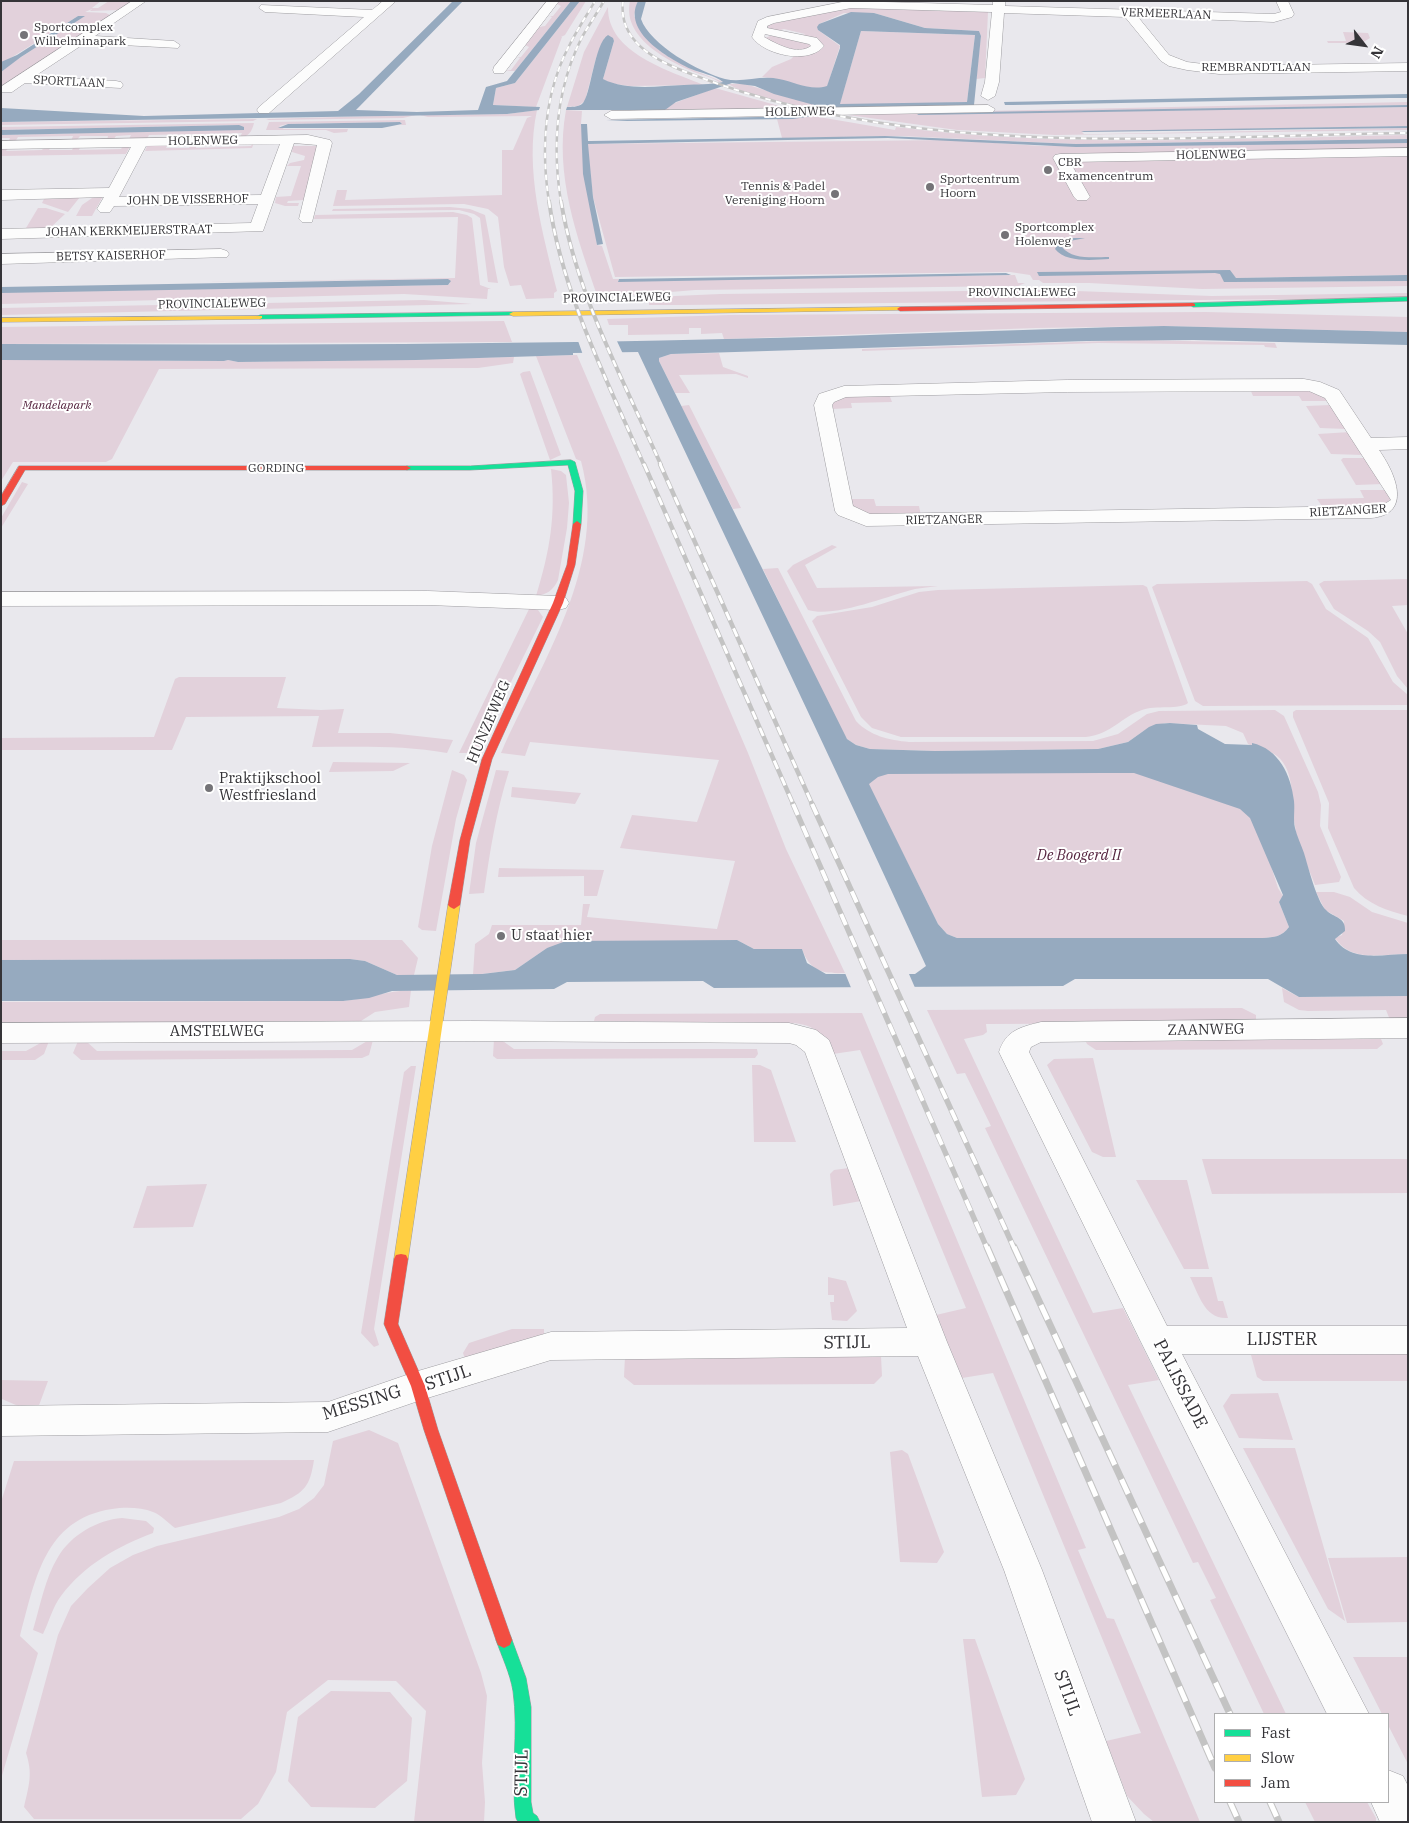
<!DOCTYPE html>
<html>
<head>
<meta charset="utf-8">
<style>
  body { margin:0 }
  #map { position:relative; width:1409px; height:1823px; overflow:hidden; background:#e9e8ed; font-family:"IBM Plex Serif",serif }
  canvas { display:block }
  .frame { position:absolute; inset:0; border:2px solid #353438; pointer-events:none }
  .legend { position:absolute; left:1214px; top:1713px; width:175px; height:90px; box-sizing:border-box; background:#fff; border:1px solid #aeaeaf; margin:0; padding:6px 9px; list-style:none; font-size:15px; color:#353438 }
  .legend li { display:flex; align-items:center; gap:10px; height:25px }
  .legend b { width:25px; border:1px solid #aeaeaf }
  .north { position:absolute; left:1339px; top:20px; width:50px; height:50px; -webkit-text-stroke:4px #fff; paint-order:stroke; rotate:120deg; font-size:14px; font-weight:700; line-height:20px; text-align:center; color:#353438 }
  .north::after { content:''; display:block; margin:auto; width:18px; height:22px; background:#353438; clip-path:polygon(50% 0,100% 100%,50% 72%,0 100%) }
</style>
</head>
<body>
<div id="map">
<canvas width="1409" height="1823"></canvas>
<div class="frame"></div>
<ul class="legend">
<li><b style="height:6px;background:#16e098"></b>Fast</li>
<li><b style="height:6px;background:#ffcf43"></b>Slow</li>
<li><b style="height:6px;background:#f24e42"></b>Jam</li>
</ul>
<div class="north">N</div>
</div>
<script>
const ctx = document.querySelector('canvas').getContext('2d');
ctx.lineJoin = 'round';
function paint(path, color) {
  ctx.fillStyle = color;
  ctx.fill(path, 'evenodd');
}
function stroke(path, color, width, dash) {
  ctx.strokeStyle = color;
  ctx.lineWidth = width;
  ctx.lineCap = dash ? 'butt' : 'round';
  ctx.setLineDash(dash || []);
  ctx.stroke(path);
}
function label(font, color, halo, rows, align = 'center') {
  ctx.font = font + ' "IBM Plex Serif",serif';
  ctx.lineWidth = 4;
  ctx.setLineDash([]);
  ctx.textBaseline = 'middle';
  ctx.strokeStyle = halo;
  ctx.fillStyle = color;
  for (const [text, x, y, turn = 0] of rows) {
    ctx.save();
    ctx.translate(x, y);
    ctx.rotate((+turn || 0) * Math.PI / 180);
    ctx.textAlign = isNaN(turn) ? turn : align;
    if (halo) ctx.strokeText(text, 0, 0);
    ctx.fillText(text, 0, 0);
    ctx.restore();
  }
}
paint(new Path2D(`
  M1 1H101L92 8H98L109 1H135L119 10 90 11 92 9 85 12 106 13 112 16 1 90V72L6 67 84 16H78L1 64Z
  M559 1H571L515 71H505L511 70 520 58H517L521 57 529 47 525 45 539 27 545 26 552 17 550 16H553L561 6 557 4Z
  M580 1H586L565 35 561 37H562L536 107 493 105 496 88 515 83Z
  M630 1H638L634 16 658 49 691 69 723 82H719C712 77 702 75 694 72 666 60 622 37 630 1Z
  M608 7C607 53 670 71 704 85L629 86 609 83 603 79 614 41 605 37 596 58 585 101 578 106 567 107 584 52Z
  M841 7 988 12 985 78 976 79 981 36 979 31 925 28 874 13H844L819 24 818 30 840 46 827 87C806 92 784 78 762 77L772 67 791 59 794 56 813 52 823 47 819 42 800 36 805 34 784 29 777 31 768 28V25Z
  M861 31 975 35 967 102 823 109C794 108 752 98 728 84H745L771 92 840 103Z
  M1343 32 1368 33 1370 38 1362 43H1328L1327 41H1346Z
  M770 36H776L811 44V47C795 56 780 45 765 38Z
  M715 88 797 111H777L776 108H750L751 112 691 113 690 109H669L670 113 665 110 672 104Z
  M1408 102V105L917 114 1408 107V126L1082 132 1084 134H1099L1408 128V130L1055 135 957 130 841 114Z
  M537 110C524 170 543 234 557 291L554 293V298L526 299 521 285 510 286 504 267 498 217 488 209 464 204 333 206 337 190H347L345 200 502 195V150H513L527 118 532 116 428 117 420 115 507 114Z
  M566 110 582 111 581 124 597 245 602 246 613 279H619L618 281 1015 275 1018 283H1025L1018 286 695 290 598 298C577 237 554 175 566 110Z
  M416 115 403 118 269 120 266 119Z
  M813 116 895 130 896 127C1065 149 1238 138 1408 135V139L1076 144 900 136 782 138 777 119Z
  M257 119 253 121 1 125V122Z
  M405 120 406 125H400L402 124 400 122 288 124 279 126 284 129H348L347 132 334 133 326 130H266L269 122Z
  M254 123C252 131 249 137 240 137L242 133 149 135 147 139H129L131 135 116 136 113 140H107L108 136H80L77 140 71 141 73 136 18 137 15 142H8L10 138H1V135L241 129 239 125 1 130V127Z
  M948 140 1042 146 1408 141V275L1236 278 1233 275 1224 282 1408 281V286L1202 289 1089 283H1043L1039 280H1033L1030 275 1010 272 615 277 593 197 587 144Z
  M253 142H254L252 148 145 151 148 144H168L166 148H189L191 143H197L196 148 251 146Z
  M131 144 126 154 1 156V149L9 147 6 151 42 150 45 146H52L49 150H72L74 146 81 145 79 150 121 149 124 145Z
  M293 146H317L304 200 288 201 287 203H299L298 206H285L275 203 276 197 291 196 301 166H287L290 163 304 160 305 156 292 152Z
  M95 196H103L92 216H76L82 205Z
  M45 197H80L68 212 42 203Z
  M450 207 470 209 485 215 498 283 488 282 480 218 474 214 459 210 332 211 333 209Z
  M38 208H46L65 214 50 228H26Z
  M453 212 467 215 472 218 480 285 491 289H488L487 299 404 294 1 304V292L448 285 450 283 448 279 204 282 455 278 458 217 314 219 315 215Z
  M1049 290 1212 296 1408 293V298L680 305H649V301L640 300 675 296 720 294Z
  M424 300 472 304 1 315V308Z
  M1206 312 1408 317V332L1164 326 1036 328 724 339 722 333 701 334V328H689V334L628 335V325H609L607 319 729 315Z
  M504 321 512 342 1 344V327Z
  M1139 340 1275 343 1277 348 1265 347 1264 345 1098 343 862 351V349Z
  M1 351 164 361H223L228 360 238 362 514 357 513 363 478 368 159 369 112 459 106 462H13L1 481Z
  M719 353 723 367 748 376V378L736 374 679 375 690 393H675L659 361V358L671 354Z
  M577 355 748 753 786 849 845 973C822 974 810 971 802 949H754L737 940 547 948 515 970 473 975 475 944 489 934 492 925H581L583 904H590L587 917 717 929 735 861 620 848 632 815 697 822 719 760 530 742 525 756 501 753C541 662 609 565 581 461L576 459 536 356Z
  M530 371 561 455 550 460 520 374 523 372Z
  M1298 388 1323 395 1328 401H1302L1299 396H1253L1250 389Z
  M889 394 892 402 851 403 852 408 832 409 833 403 841 397Z
  M689 405 741 508 733 509 681 406Z
  M1331 405 1347 429 1320 428 1306 406Z
  M1350 432 1363 455 1331 454 1318 434Z
  M1343 458H1366L1383 484 1356 485 1341 460Z
  M551 469 561 471 566 475 569 503 567 528 558 580C553 591 547 594 536 596 550 551 556 515 551 469Z
  M22 482 28 484 1 528V518Z
  M1360 490H1387L1391 498C1385 511 1339 508 1324 509L1317 499 1364 498Z
  M851 499H874L876 506H919L921 516 868 515 853 507Z
  M832 545 837 547 805 565 817 588 938 586C930 587 922 588 915 589 887 596 835 618 808 610L787 571 793 565Z
  M778 568 856 721C870 736 889 740 909 742L1093 741 1118 734 1147 714 1159 711 1275 710 1284 716 1318 792 1321 805 1320 826 1341 877 1339 882 1315 885C1308 866 1297 845 1295 826 1291 805 1296 771 1277 756 1270 750 1256 747 1248 744L1243 733 1226 726 1165 723 1145 730 1128 742 1098 749 935 751 870 749 856 745 847 739 841 730 763 569Z
  M1408 579V605L1392 606 1408 634V689L1397 676 1380 642 1368 631 1334 609 1319 584 1324 581Z
  M1307 581 1312 584 1326 609 1368 638 1393 682 1408 695V705L1203 706 1195 701 1152 587 1157 584Z
  M1143 585 1147 587 1188 703C1180 710 1155 705 1142 710 1121 717 1112 734 1086 737H901L872 728 861 717 812 621 817 616 872 607 919 592 938 590Z
  M530 607 538 610 543 617 478 749 467 753H459Z
  M179 677H286L277 708 321 710 344 709 338 733H390L453 740 447 753C403 745 357 747 312 747L319 716 186 717 172 750H1V738L154 737 175 679Z
  M1296 710H1408V916C1388 911 1367 904 1354 888L1328 828 1329 803 1293 717V712Z
  M333 762 410 763 393 771 329 772Z
  M1153 768 1248 794 1278 888 1283 896 1279 902 1289 927C1282 937 1274 937 1263 938H957L947 934 938 924 864 776 874 771Z
  M452 770 464 775 467 780 456 819 436 931 422 930 418 927 432 846Z
  M496 770 509 771C496 812 490 851 484 893L469 894 476 843Z
  M512 787 581 793 575 804 511 797Z
  M499 868 604 870 597 896H584V876L498 877Z
  M1316 892H1334L1350 897 1372 912 1408 923V954C1381 954 1352 963 1335 938L1342 935 1344 921 1325 910Z
  M1 940H402L418 958 414 975H397L365 961 350 959 1 960Z
  M1282 988 1299 997 1408 996V1020H1390L1386 1010 1308 1011 1299 1010 1284 1002Z
  M411 990 409 1007 375 1012 361 1021 1 1023V1002L343 1001C366 998 388 991 411 990Z
  M1242 1008 1256 1015V1020L1246 1023 986 1024 987 1032 983 1035 964 1039 1093 1313 1123 1308 1159 1380 1128 1385 1286 1714H1264L1210 1600 1216 1598 1198 1562 1193 1563 985 1128 991 1126 965 1073 957 1074 927 1010Z
  M862 1013 1086 1548 1078 1550 1107 1618 1114 1619 1200 1822H1154L1144 1814 1127 1796 1106 1741 1141 1733 993 1373 962 1378 936 1315 966 1308 860 1050 833 1054C824 1035 816 1025 793 1023L594 1021 595 1017 600 1014Z
  M494 1039H500L514 1049H757L758 1054 755 1058 497 1059 493 1056Z
  M1381 1039 1383 1044 1377 1049 1096 1050 1087 1044 1085 1040Z
  M369 1040H373L369 1055 362 1058 81 1060 73 1053 78 1041H86L97 1051 352 1050Z
  M44 1041H49L44 1054 35 1060H1V1051H26Z
  M1093 1058 1116 1157H1103L1092 1152 1047 1065 1054 1059Z
  M752 1065H760L771 1070 796 1142H754Z
  M411 1066H416L374 1329 379 1345 374 1347 361 1333 404 1072Z
  M1202 1159H1408V1193L1212 1194Z
  M849 1168 861 1201 833 1206 830 1174 834 1170Z
  M1136 1180H1187L1209 1269H1184Z
  M207 1184 193 1227 133 1228 147 1186Z
  M828 1277 846 1281 857 1311 847 1321 832 1320 830 1302H834V1295H828Z
  M1190 1277H1212L1218 1301H1223L1228 1318C1205 1320 1199 1295 1190 1277Z
  M512 1329H544V1334L465 1359 463 1353 469 1343Z
  M1408 1354V1381H1263L1257 1377 1251 1355Z
  M625 1356H881L882 1376 874 1384 634 1385 624 1377Z
  M1 1380 48 1381 38 1408 25 1409 2 1399Z
  M1278 1393 1293 1440 1239 1438 1223 1406 1231 1394Z
  M369 1430 398 1443 481 1673 487 1696 482 1763 485 1802 484 1822H414L426 1711 396 1681 328 1680 287 1712 276 1772 258 1804 241 1819H34L24 1807C29 1785 33 1774 26 1753L58 1635 71 1606 88 1588 110 1568 133 1555 157 1546 279 1517 299 1509 314 1498 324 1485 333 1441Z
  M1243 1448H1295L1345 1621 1328 1609Z
  M902 1450 908 1454 944 1552 937 1563 900 1562 890 1452Z
  M314 1460C310 1486 305 1492 281 1503L175 1528C168 1523 161 1515 153 1512 141 1507 124 1507 112 1509 44 1519 35 1581 20 1636L38 1653 1 1779V1502L14 1461Z
  M122 1518 146 1521 154 1528 153 1533C118 1546 84 1565 61 1596 53 1606 49 1622 43 1634L33 1630C40 1607 45 1578 58 1557 71 1535 97 1520 122 1518Z
  M1408 1557V1622L1347 1623 1328 1558Z
  M963 1639H975L1025 1779 1016 1795 982 1797Z
  M1353 1657H1408V1764L1388 1725V1714H1382Z
  M331 1691 390 1692 412 1718 407 1781 375 1808 311 1807 288 1781 298 1717Z
  M1305 1802H1367L1376 1818V1822H1315Z`), '#e2d1db');
paint(new Path2D(`
  M453 1H463L356 110 417 112 478 110 486 87 507 81 571 1H580L515 83 496 88 493 105 540 107 539 110 507 114 450 115 1 122V108L144 116 338 111 359 94Z
  M638 1H646L641 19C650 45 699 72 725 79 742 83 761 75 779 79 795 82 810 91 827 86L840 48V45L818 30 817 27 819 24 851 12 874 13 925 28 979 31 981 36 974 105 825 108 774 94 755 86 732 83 676 102 665 110H566L567 107C571 107 578 107 582 104 591 97 594 43 608 35L613 38 614 41 603 79C626 91 659 86 684 85 698 84 709 85 723 82 714 75 701 73 691 69 668 58 622 32 638 1ZM861 31 975 35 967 102 840 104Z
  M78 16H85L21 57 1 72V62L17 55Z
  M1408 94V98H1389L1013 105H1005L1004 102Z
  M1408 105V107L917 115 920 113Z
  M810 116H813L793 119 627 121 606 120Z
  M400 122 402 124 382 128H278L288 124Z
  M581 124H587L588 141H591L885 136 1076 144 1408 139V143L1076 147 888 138 588 144 593 197 603 244 597 245 583 174Z
  M239 125 244 127V130L1 135V130Z
  M1408 126V128L1081 132 1084 131Z
  M1072 238H1085L1070 241 1062 247C1072 260 1094 257 1109 257V259C1093 260 1066 263 1055 249L1058 244Z
  M1230 270 1236 278 1406 275H1408V281L1231 282H1224L1220 274 1215 273 1039 276 1037 272Z
  M1006 273 1011 275 618 282 619 279Z
  M448 279 451 281 448 285 1 293V287Z
  M1164 326 1408 332V345L1194 340 1087 341 671 354 659 358V361L847 739 856 745 870 749 935 751 1098 749 1128 742 1149 727 1156 724 1170 723 1197 725 1198 729 1225 744 1252 745V743C1279 749 1291 775 1294 801 1295 810 1293 819 1295 828 1297 836 1301 845 1304 853 1308 866 1317 902 1326 910 1334 918 1346 917 1345 931L1335 939C1352 963 1382 954 1408 954V996L1299 997 1268 979H1075L1063 986 714 988 703 981 567 982 554 989 392 991 369 998 343 1001H1V960L350 959 365 961 397 975 482 974 515 970 547 948 566 941 737 940 754 949H802L807 963 826 974H915L926 966C832 760 734 556 638 352L573 353V355L416 360 238 362 228 360 224 361 1 360V344C243 345 485 345 726 339 872 336 1018 329 1164 326ZM1100 773H1134L1240 809 1250 818 1283 895 1279 902 1289 927C1282 937 1274 937 1263 938H957L947 934 938 924 869 784 878 777 888 774Z`), '#96aabf');
paint(new Path2D(`
  M577 338 616 339 623 354 583 355Z
  M845 973 909 974 916 990H852Z`), '#e9e8ed');
const street = new Path2D(`
  M132 1H146L95 36 174 41 180 45 178 48 85 43 35 76 116 81 121 82 123 85 121 88 25 83 12 92H2V86Z
  M383 1H396L269 113H259L257 110 259 107 364 17 265 12 259 8 261 5 372 10Z
  M547 1H559L504 73H494L493 70 494 67Z
  M847 1 993 5V1H1005V6L1274 14 1281 12 1276 1H1288L1294 14 1292 17 1274 22 1138 17 1169 55 1187 62 1219 66 1408 63V71L1219 74 1187 70 1169 66 1161 61 1125 17 1004 13 999 82 995 96 988 100 981 96 985 82 992 12 851 8 774 23 767 26V28L817 38 824 46C809 65 764 55 752 37L758 21 767 17ZM765 34 809 44 811 46C797 56 777 44 764 37Z
  M988 105 995 109 993 112 611 119 604 115 611 111Z
  M308 135 330 140 332 143 312 222H302L299 219 317 145 294 143 263 231 1 239V229L251 223 258 204 114 206 110 212H100L97 209 104 197 1 200V190L109 188 131 147 1 149V141ZM280 144 261 195 119 197 146 146Z
  M1408 148V156L1070 162 1090 197 1087 200H1077L1074 197 1053 158 1055 155 1060 154Z
  M221 249 227 251 229 254 227 257 1 264V254Z
  M1304 379 1320 382 1339 390 1371 438 1408 437V449L1379 450C1400 480 1409 515 1371 518L866 526 838 515 835 511 814 405 819 394 844 386 1067 380ZM1309 391 1325 398 1391 500 1383 505 1371 506 870 514 853 506 832 405 834 402 846 397 1067 392Z
  M428 591 558 596 566 598 569 603 566 608 558 610 428 605 1 606V592Z
  M1408 1018V1038L1041 1042 1031 1047 1029 1052 1167 1326H1408V1354H1182L1369 1714H1327L1140 1340 999 1052C1006 1030 1021 1027 1041 1022Z
  M471 1021 789 1023 816 1030 829 1040 947 1342 1042 1570 1136 1822H1092L1004 1570 918 1356 551 1360 421 1400 328 1432 1 1436V1406L328 1402 418 1371 551 1332 907 1328 805 1052 796 1045 789 1043 471 1041 1 1043V1023Z
  M1388 1770 1403 1776 1408 1786V1822H1380L1371 1802H1388Z`);
const fast = new Path2D(`
  M1408 297V301L1193 307 1190 305 1193 303Z
  M513 312 515 313V315L260 319 256 317 260 315Z
  M571 460 575 462 583 491 581 524 577 527 573 524 575 491 568 465 470 470H407L403 468 407 466H470Z
  M504 1632 510 1635 512 1640 526 1678 531 1707V1802L533 1813 537 1816 540 1822H518L516 1818C510 1776 519 1733 513 1691 510 1673 502 1657 496 1640L498 1635Z`);
const slow = new Path2D(`
  M900 307 903 309 902 310 513 316 509 314 513 312Z
  M262 316V318L260 319 1 322V318Z
  M454 901 460 905 408 1259 406 1263 401 1264 396 1263 394 1259 448 905Z`);
const jam = new Path2D(`
  M1193 303 1195 304V306L900 311 897 309 900 307Z
  M19 466H407L411 468 407 470H25L5 504 1 506V496Z
  M577 521 581 524 575 565 563 603 492 759 470 840 460 905 454 909 450 907 448 905 460 840 482 759 553 603 567 565 573 524Z
  M401 1254 406 1255 408 1259 398 1324 425 1386 438 1430 512 1640 510 1645 504 1648 498 1645 496 1640 424 1430 411 1386 384 1324 394 1259 396 1255Z`);
stroke(street, '#9e9da1', 1);
stroke(fast, '#9e9da1', 1);
stroke(slow, '#9e9da1', 1);
stroke(jam, '#9e9da1', 1);
paint(street, '#fcfcfc');
paint(fast, '#16e098');
paint(slow, '#ffcf43');
paint(jam, '#f24e42');
const railFar4 = new Path2D(`
  M623 1C617 50 672 67 710 81 929 160 1179 136 1408 133
  M549 202C541 150 544 93 570 44 577 30 587 15 595 1
  M561 202C552 146 556 89 582 37 589 25 597 13 604 1`);
const railFar3 = new Path2D(`
  M549 201C562 293 607 380 644 465
  M561 201C576 294 623 379 661 465`);
const railFar2 = new Path2D(`
  M644 464 794 806
  M660 464 813 806`);
const railFar1 = new Path2D(`
  M793 804 987 1248
  M812 804 1014 1248`);
const rail = new Path2D(`
  M987 1247 1215 1768
  M1014 1247 1230 1714
  M1230 1802 1239 1822
  M1270 1802 1279 1822`);
stroke(railFar4, '#c3c3c3', 2.5);
stroke(railFar3, '#c3c3c3', 4);
stroke(railFar2, '#c3c3c3', 4.5);
stroke(railFar1, '#c3c3c3', 5.5);
stroke(rail, '#c3c3c3', 7);
stroke(railFar4, '#fff', 2, [5.5]);
stroke(railFar3, '#fff', 2.5, [7]);
stroke(railFar2, '#fff', 3, [9]);
stroke(railFar1, '#fff', 4, [12]);
stroke(rail, '#fff', 5, [16]);
for (const [x, y, r, color] of [
  [24,35,5,"#747377"],
  [1048,170,5,"#747377"],
  [930,187,5,"#747377"],
  [835,194,5,"#747377"],
  [1005,235,5,"#747377"],
  [209,788,5,"#747377"],
  [501,936,5,"#747377"]
]) {
  const dot = new Path2D();
  dot.arc(x, y, r, 0, 2 * Math.PI);
  ctx.fillStyle = color;
  ctx.fill(dot);
  stroke(dot, '#fff', 2);
}
label('12px', '#353438', '#fff', [
  ["VERMEERLAAN",1166,14,2],
  ["REMBRANDTLAAN",1256,68],
  ["SPORTLAAN",69,82,3],
  ["HOLENWEG",800,112,-1],
  ["HOLENWEG",203,141,-1],
  ["HOLENWEG",1211,155,-1],
  ["JOHN DE VISSERHOF",188,200,-1],
  ["JOHAN KERKMEIJERSTRAAT",129,231,-1],
  ["BETSY KAISERHOF",111,256,-1],
  ["PROVINCIALEWEG",1022,293],
  ["PROVINCIALEWEG",617,298,-1],
  ["PROVINCIALEWEG",212,304,-1],
  ["GORDING",276,469],
  ["RIETZANGER",1348,511,-3],
  ["RIETZANGER",944,520,-1]
]);
label('12px', '#353438', '#fff', [
  ["Sportcomplex",34,28],
  ["Wilhelminapark",34,42],
  ["CBR",1058,163],
  ["Examencentrum",1058,177],
  ["Sportcentrum",940,180],
  ["Hoorn",940,194],
  ["Tennis & Padel",825,187,"right"],
  ["Vereniging Hoorn",825,201,"right"],
  ["Sportcomplex",1015,228],
  ["Holenweg",1015,242]
], 'left');
label('italic 12px', '#562540', '#fff', [
  ["Mandelapark",57,406]
]);
label('15px', '#353438', '#fff', [
  ["HUNZEWEG",489,722,-67],
  ["ZAANWEG",1206,1030,-1],
  ["AMSTELWEG",217,1032]
]);
label('15px', '#353438', '#fff', [
  ["Praktijkschool",219,779],
  ["Westfriesland",219,796],
  ["U staat hier",511,936]
], 'left');
label('italic 15px', '#562540', '#fff', [
  ["De Boogerd II",1079,856]
]);
label('18px', '#353438', '#fff', [
  ["LIJSTER",1282,1340],
  ["STIJL",847,1343,-1],
  ["STIJL",448,1378,-19],
  ["PALISSADE",1180,1384,63],
  ["MESSING",362,1403,-17],
  ["STIJL",1067,1693,70],
  ["STIJL",522,1773,-89]
]);
</script>
</body>
</html>
